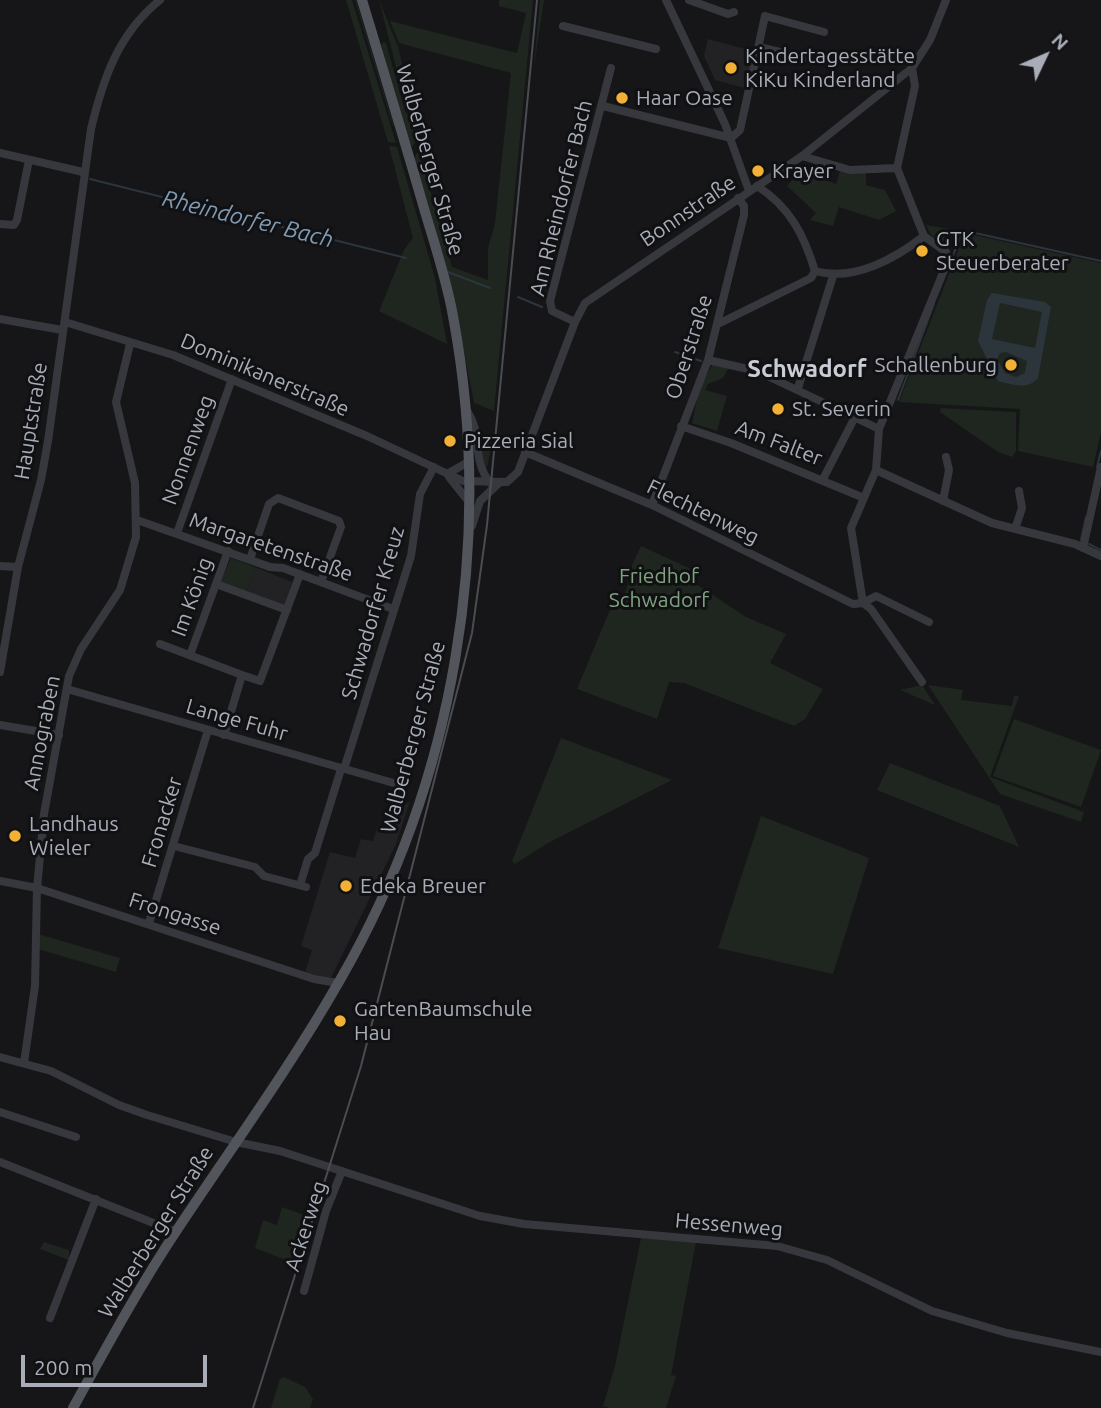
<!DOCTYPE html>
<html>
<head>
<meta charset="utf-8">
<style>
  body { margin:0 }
  #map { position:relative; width:1101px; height:1408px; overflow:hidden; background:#161618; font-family:Ubuntu,sans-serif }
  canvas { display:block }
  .north { position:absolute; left:1010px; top:21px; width:70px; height:70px; -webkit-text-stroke:5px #111113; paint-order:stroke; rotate:46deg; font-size:19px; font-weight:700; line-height:28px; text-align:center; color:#a8adb8 }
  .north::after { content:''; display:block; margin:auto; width:24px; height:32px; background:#a8adb8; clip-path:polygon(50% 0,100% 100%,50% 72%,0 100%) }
  .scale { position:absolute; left:21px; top:1355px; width:186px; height:32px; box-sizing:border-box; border:4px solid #a8adb8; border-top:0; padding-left:9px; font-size:21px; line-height:24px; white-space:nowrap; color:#a8adb8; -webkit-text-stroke:5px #111113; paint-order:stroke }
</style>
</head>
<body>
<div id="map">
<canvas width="1101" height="1408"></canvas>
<div class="north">N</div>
<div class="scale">200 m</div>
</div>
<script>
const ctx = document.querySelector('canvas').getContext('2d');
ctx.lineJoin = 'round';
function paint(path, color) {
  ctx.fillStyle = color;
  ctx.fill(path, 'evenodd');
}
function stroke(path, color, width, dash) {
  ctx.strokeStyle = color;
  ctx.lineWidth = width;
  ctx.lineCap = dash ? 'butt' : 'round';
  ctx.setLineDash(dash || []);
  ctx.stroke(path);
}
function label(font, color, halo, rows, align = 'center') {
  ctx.font = font + ' Ubuntu,sans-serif';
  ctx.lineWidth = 6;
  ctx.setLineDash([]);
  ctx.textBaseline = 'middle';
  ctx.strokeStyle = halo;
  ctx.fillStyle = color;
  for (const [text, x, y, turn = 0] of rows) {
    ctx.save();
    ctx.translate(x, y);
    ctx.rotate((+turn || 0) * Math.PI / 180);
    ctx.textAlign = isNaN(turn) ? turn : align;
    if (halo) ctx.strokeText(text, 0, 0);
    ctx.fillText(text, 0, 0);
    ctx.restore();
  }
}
paint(new Path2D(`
  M708 39 756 52 748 89 715 80 704 56Z
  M255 567 292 582 284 606 246 593Z
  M410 801 396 844 331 978 305 973 312 950 301 946 330 852 355 858 361 839 373 841 378 825 384 827 387 820Z`), '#222225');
paint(new Path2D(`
  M346 0H352L396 143 388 142Z
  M355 0H356L394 126H393Z
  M379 0 398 47 414 111C432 123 432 140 421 158L452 267 488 280V248L495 223 511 73 399 43 390 21 517 53 526 13 499 6V0H533L494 411 474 403 455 304 414 160 425 133 410 112 404 98Z
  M540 0H544L534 67Z
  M383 42 386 43 405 111 420 134 413 146 409 145 381 45Z
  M389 146 397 147 435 278 447 344 379 311 404 250 413 238Z
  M813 163 826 167 823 179 836 184 840 171H866V185L885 190 896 211 879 220 839 207 833 226 810 220 816 213 787 186 794 178 807 184Z
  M926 225 956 230 945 241C933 240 931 235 926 225Z
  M965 233 1101 263V432L1093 467 1018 451 1020 409 899 402Z
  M713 364 729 367 723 378 708 384 705 390 727 396 717 431 692 423 700 385Z
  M941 408 1016 412V451L1012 457 998 452 940 412Z
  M482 440H493L487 467 482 464Z
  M641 546 691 569 687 578 746 617 786 634 770 663 823 689 805 719 794 726 684 683 669 682 657 719 577 689 614 600 621 602 631 578 627 576Z
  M231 558 255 567 246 593 220 583Z
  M922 685 935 705 900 690Z
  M928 685 963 690 961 700 1012 706 1014 696H1019L990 777 1084 812 1081 822 1000 794Z
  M1014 719 1101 750 1081 807 993 776Z
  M561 738 672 780 548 843 515 864 512 861Z
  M890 763 1000 806 1019 847 877 790Z
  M761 816 869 858 833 974 718 948Z
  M38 934 120 958 116 972 38 949Z
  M282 1207 307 1216 291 1262 255 1248 263 1220 277 1225Z
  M641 1238 696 1242 672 1370 671 1375 676 1376 666 1408H610L603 1406 615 1366Z
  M44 1242 69 1250V1260L40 1249Z
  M284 1377 305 1387 313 1399 310 1408H271L280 1379Z`), '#1e261f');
paint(new Path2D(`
  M992 293 1045 302 1051 307 1038 378C1027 391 1012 384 998 381L978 341 987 300ZM1000 303 1042 312 1035 348 992 339ZM1006 352 1027 361 1025 373 1016 377 1005 373 997 359 1000 353Z`), '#2c353c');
stroke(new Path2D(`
  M90 179 406 258
  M950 263 961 235 966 231 1101 261
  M448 272 490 288
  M518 297 542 307
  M675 352 701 361
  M898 400 934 304
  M1097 467 1101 451
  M1081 540 1086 517
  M1089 544 1101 550`), '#2c353c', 2);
stroke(new Path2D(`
  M666 0 725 124 749 191
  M689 0 728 14 734 12
  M563 26 656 49
  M759 47 805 58
  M912 68 915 86 897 168 924 236 946 252 947 263 879 429 876 470 851 528 863 603 871 609 922 682
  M603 106 731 138 740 130 765 16 824 32
  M0 153 83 172
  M802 156 850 170 897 168
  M757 186C790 207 804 235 815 271
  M0 224 14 225 17 220 29 160
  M815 271C853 282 895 259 924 236
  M0 319 62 330
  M65 322 173 355 367 436 463 481 507 482 518 472 575 322 585 303 802 156 912 68 930 40 946 0
  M575 322 552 311 550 301 611 68
  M718 324 811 278 815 271
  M708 360 757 371 879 429
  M798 388 833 276
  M468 412C483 436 471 458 490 483
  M681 426 731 443 864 498
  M525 452 652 505 853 604 863 603 876 596 929 622
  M876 470 992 523 1075 544 1101 556
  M447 474 470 461
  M449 477 469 502
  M823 479 855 417
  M943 501 949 470 946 457
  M652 505 708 360 744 215V206L738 198
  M137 520 270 567 283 568 393 609
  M472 526 480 501 499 483
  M1015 529 1022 508 1019 491
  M177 533 232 379
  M1083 548 1101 467
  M250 559 269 504 278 498 339 521 341 527 321 582
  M0 566 18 567
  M216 584 287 610
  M160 644 242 675
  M190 655 228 551
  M0 672 18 567 41 480 48 441 91 129C103 79 118 34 160 0
  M67 689 397 784
  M0 725 59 735
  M224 735 242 675 260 681 300 574
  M344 769 411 556 420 494 434 467
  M174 846 255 867 264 876 306 887
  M0 881 37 888 314 979 338 983
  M300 885 308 859 315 853 341 769
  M149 923 208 730
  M0 1057 51 1071 119 1105 147 1115 236 1142 280 1151 480 1216 524 1224 777 1246 827 1260 932 1311 1007 1333 1101 1352
  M24 1063 35 986 37 888 44 814 69 676 81 649 120 590 136 537 135 483 116 402 130 344
  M0 1112 76 1137
  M0 1162 176 1232
  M304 1291 326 1211 342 1171
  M50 1318 96 1199`), '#37383d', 8);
stroke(new Path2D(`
  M73 1408C106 1348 139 1287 177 1230 232 1147 291 1066 340 980 455 781 495 541 453 316 446 276 432 237 421 198 402 132 382 66 362 0`), '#53555c', 10);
stroke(new Path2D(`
  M253 1408 361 1066 472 633 487 525 537 0`), '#4a4c52', 2);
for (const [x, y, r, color] of [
  [731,68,7,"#f2b134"],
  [622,98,7,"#f2b134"],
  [758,171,7,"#f2b134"],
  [922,251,7,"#f2b134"],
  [1011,365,7,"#f2b134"],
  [778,409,7,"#f2b134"],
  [450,441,7,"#f2b134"],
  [15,836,7,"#f2b134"],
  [346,886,7,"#f2b134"],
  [340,1021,7,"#f2b134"]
]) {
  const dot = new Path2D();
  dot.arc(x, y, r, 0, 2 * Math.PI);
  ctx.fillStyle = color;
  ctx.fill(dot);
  stroke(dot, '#111113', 2.5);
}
label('21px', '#a8adb8', '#111113', [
  ["Kindertagesstätte",745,56],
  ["KiKu Kinderland",745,80],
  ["Haar Oase",636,98],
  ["Krayer",772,171],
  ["GTK",936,239],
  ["Steuerberater",936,263],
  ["Schallenburg",997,365,"right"],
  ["St. Severin",792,409],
  ["Pizzeria Sial",464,441],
  ["Landhaus",29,824],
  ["Wieler",29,848],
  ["Edeka Breuer",360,886],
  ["GartenBaumschule",354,1009],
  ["Hau",354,1033]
], 'left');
label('21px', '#a8adb8', '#111113', [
  ["Walberberger Straße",430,160,74],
  ["Am Rheindorfer Bach",561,198,-76],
  ["Bonnstraße",688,211,-34],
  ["Oberstraße",689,347,-72],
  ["Dominikanerstraße",265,375,23],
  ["Hauptstraße",31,421,-81],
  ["Am Falter",779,443,21],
  ["Nonnenweg",188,450,-70],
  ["Flechtenweg",703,512,26],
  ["Margaretenstraße",271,547,19],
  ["Im König",192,597,-70],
  ["Schwadorfer Kreuz",373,613,-74],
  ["Lange Fuhr",237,720,16],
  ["Annograben",42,733,-79],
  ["Walberberger Straße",413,737,-75],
  ["Fronacker",162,822,-73],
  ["Frongasse",175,914,18],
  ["Hessenweg",729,1225,5],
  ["Ackerweg",306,1226,-72],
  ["Walberberger Straße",156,1232,-58]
]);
label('21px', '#7fa381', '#111113', [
  ["Friedhof",659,576],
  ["Schwadorf",659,600]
]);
label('italic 23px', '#7f9bb3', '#111113', [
  ["Rheindorfer Bach",248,219,14]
]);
label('bold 24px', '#c9ccd4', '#111113', [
  ["Schwadorf",807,369]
]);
</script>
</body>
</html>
